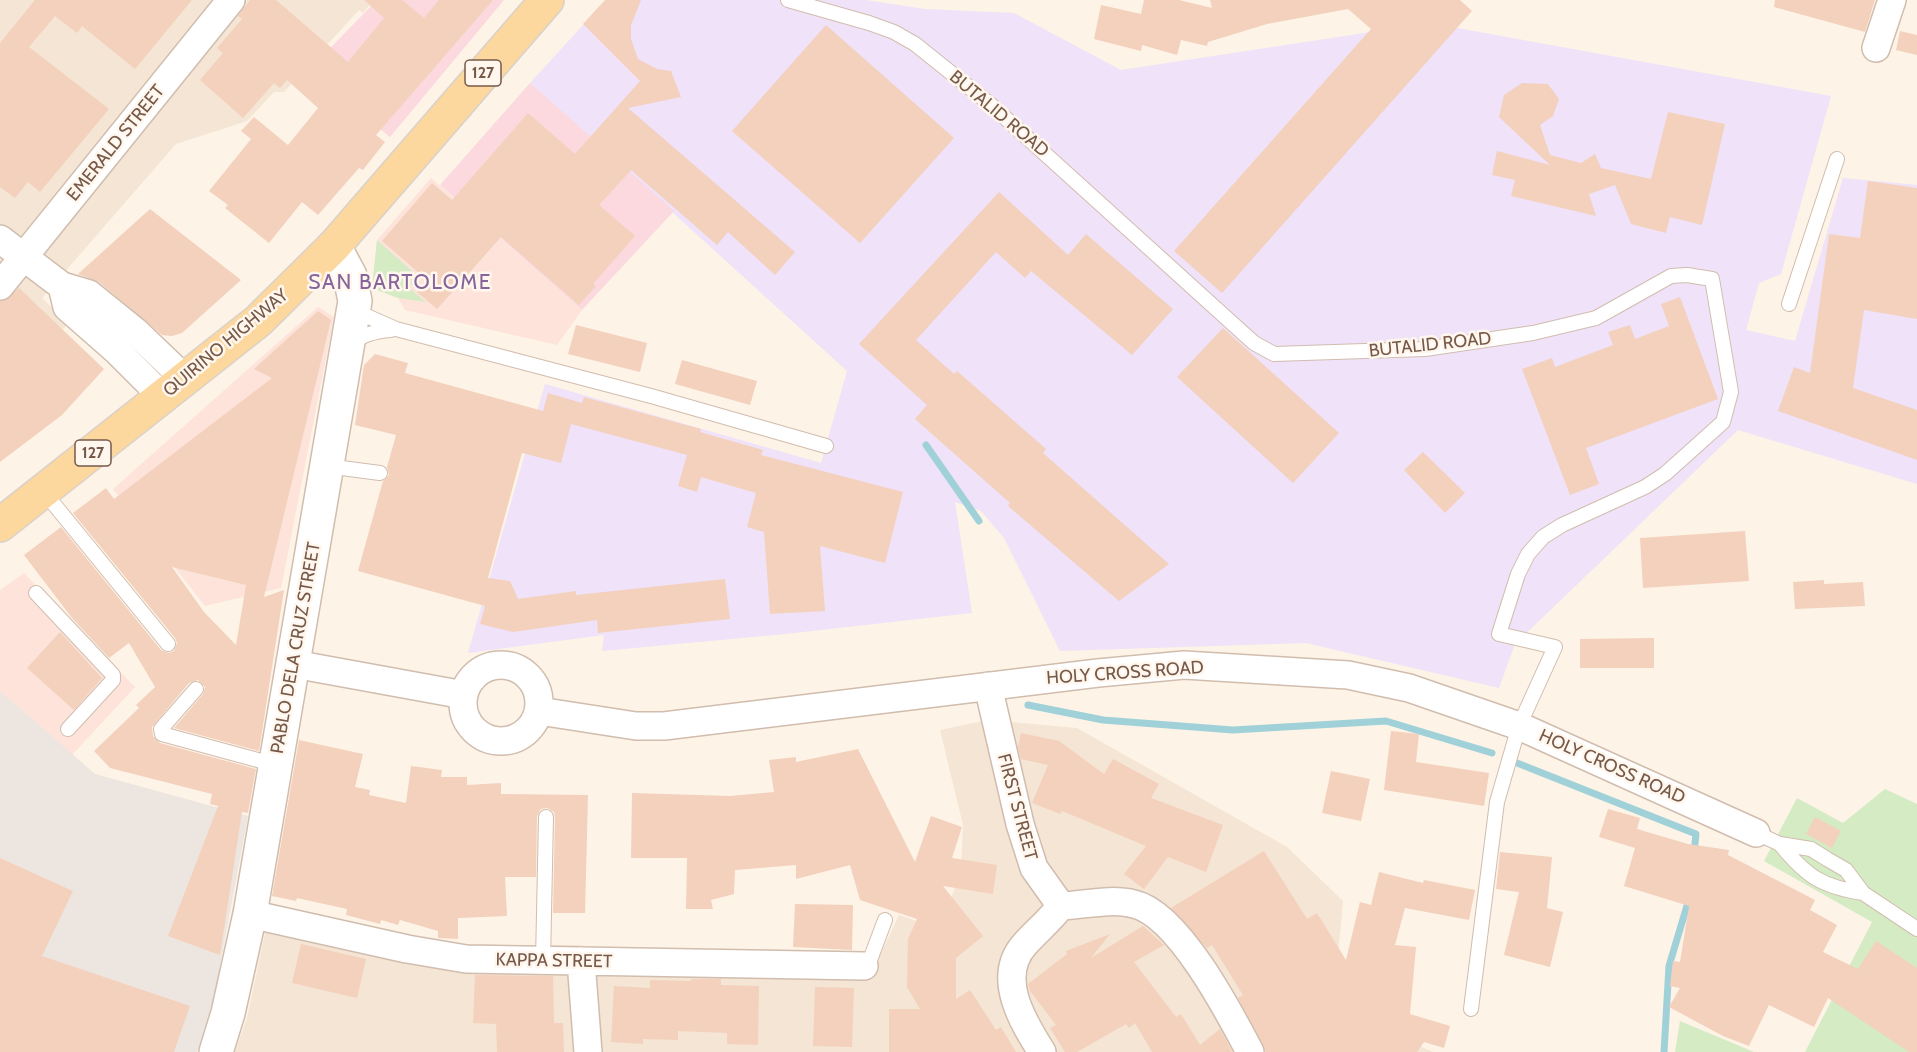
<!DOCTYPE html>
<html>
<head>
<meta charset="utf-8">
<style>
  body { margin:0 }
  canvas { display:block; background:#fdf3e6 }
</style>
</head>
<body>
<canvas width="1917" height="1052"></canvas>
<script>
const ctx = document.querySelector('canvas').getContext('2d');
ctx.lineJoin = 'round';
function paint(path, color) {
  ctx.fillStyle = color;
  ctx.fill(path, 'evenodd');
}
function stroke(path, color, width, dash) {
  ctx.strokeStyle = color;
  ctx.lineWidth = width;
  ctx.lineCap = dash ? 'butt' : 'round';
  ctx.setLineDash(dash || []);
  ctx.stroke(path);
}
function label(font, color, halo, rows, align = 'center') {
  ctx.font = font + ' Cabin,sans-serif';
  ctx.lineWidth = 5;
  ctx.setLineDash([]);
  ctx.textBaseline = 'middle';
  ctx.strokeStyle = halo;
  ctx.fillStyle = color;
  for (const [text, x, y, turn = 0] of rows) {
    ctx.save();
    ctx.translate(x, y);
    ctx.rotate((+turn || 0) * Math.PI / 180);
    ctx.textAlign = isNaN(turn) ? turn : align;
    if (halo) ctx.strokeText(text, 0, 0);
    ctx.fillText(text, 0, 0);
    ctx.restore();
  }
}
paint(new Path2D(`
  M0 0H374L363 13 359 10 284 92H274L247 121 176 144 42 298 68 324 0 391Z
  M988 720 1077 728 1287 847 1343 901 1339 944 1341 1000 1401 1038 1433 1052H235L247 1018 271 905 444 946 576 945 874 968 899 915 940 929 961 870 963 825 940 730Z`), '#f5e5d4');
paint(new Path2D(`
  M431 178 582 310 557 345 405 310 398 298 372 288 377 240Z
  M318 307 334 317 281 588 205 606 113 489Z
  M24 573 135 687 72 755 0 691V590Z`), '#fde3da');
paint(new Path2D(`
  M0 691 95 774 248 816 214 997 197 1052H0Z`), '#ede6e0');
paint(new Path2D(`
  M606 0H866L925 9 1014 13 1121 70 1430 23 1831 96 1781 274 1759 283 1746 330 1795 341 1843 178 1917 185V484L1738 430 1515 644 1499 688 1306 643 1060 651 1004 538 981 511 955 502 972 613 785 634 602 651 604 635 468 653 545 384 821 463 847 371 530 83Z`), '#f0e2f9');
paint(new Path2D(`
  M377 0H504L390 137 308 71Z
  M530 83 674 211 582 310 440 185Z`), '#fbd9de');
paint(new Path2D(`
  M377 240 418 276 409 288 426 302 398 298 372 288Z
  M1885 789 1917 804V1052H1805L1872 922 1764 861 1797 798 1843 823Z
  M1680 1021 1754 1052H1675Z`), '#d4ebc4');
stroke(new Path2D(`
  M926 445 979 521
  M1028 705 1103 720 1233 730 1386 721 1492 753
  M1517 763 1696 834 1694 852
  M1664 1052 1669 966 1689 899`), '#a0d1d9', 7);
paint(new Path2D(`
  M35 0H192L135 69 82 26 77 33 55 16 29 47 109 109 40 192 28 182 15 198 0 187V43Z
  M250 0H276L348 62 384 18 364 0H402L424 18 439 0H493L376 135 385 142 363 170 359 168 318 215 302 202 269 243 225 208 228 205 209 191 251 139 241 131 254 117 288 145 318 108 287 80 280 88 274 83 243 118 200 80 223 53 217 48 242 19 238 16Z
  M605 0H641L631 25V39L638 59 657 69 671 71 681 97 628 108 795 252 775 275 728 232 717 245 631 170 599 205 635 236 593 284 596 286 579 305 501 237 437 309 417 292 427 280 382 241 432 183 452 200 528 113 575 154 640 81 583 24Z
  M1144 0H1179L1212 8 1210 0H1460L1472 11 1222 293 1174 251 1371 29 1348 9 1267 24 1208 42 1207 46 1181 40 1177 55 1142 45 1141 51 1094 39 1101 5 1141 14Z
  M1775 0H1875L1865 32 1774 7Z
  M826 25 954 138 860 243 732 131Z
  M1900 31 1917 35V55L1896 50Z
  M1522 83 1548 84 1559 99 1553 116 1540 125 1550 155 1581 163 1595 154 1601 168 1651 179 1668 112 1725 124 1702 225 1670 217 1666 233 1631 224 1615 185 1589 194 1596 216 1511 196 1515 180 1492 175 1497 151 1550 165 1499 117 1504 95Z
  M1868 181 1917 188V319L1864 310 1853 388 1917 410V460L1778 411 1794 367 1810 373 1829 234 1860 238Z
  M999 192 1068 255 1086 234 1173 309 1132 355 1031 271 1025 278 996 252 916 340 954 374 957 371 1046 449 1043 453 1169 564 1119 601 1008 506 1010 503 915 419 927 405 859 344Z
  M150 209 241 280 182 333 172 336 162 335 99 282 78 274Z
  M19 288 104 369 62 415 0 462V301L6 300Z
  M1680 297 1718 399 1586 448 1599 484 1570 495 1522 369 1552 358 1555 367 1613 345 1608 332 1630 325 1635 339 1669 326 1661 304Z
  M318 311 331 320 264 597 284 590 259 751 174 728 203 694 205 687 198 680 189 683 152 727 153 736 160 743 256 769 248 813 242 812 220 955 168 936 218 806 210 804 212 794 110 768 94 751 139 708 136 705 155 687 129 643 109 658 72 618 24 555 61 527 161 650 169 653 174 651 177 643 175 638 73 513 106 488 114 499 272 378 254 369ZM172 567 246 585 236 645 204 612Z
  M576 325 647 343 640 372 568 354Z
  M1223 328 1339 433 1293 483 1177 377Z
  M375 354 408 363 405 373 543 411 548 393 582 403 584 397 701 429 700 432 763 450 761 455 903 492 885 563 820 546 825 611 770 614 764 532 747 527 756 493 701 477 697 492 678 486 687 455 571 424 561 463 522 453 488 578 510 581 518 599 576 591V595L725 579 730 619 598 633 597 620 513 632 480 624 485 606 358 571 383 481 389 475 387 467 396 435 355 425 364 365Z
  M682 360 757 381 750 405 675 384Z
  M1423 452 1465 493 1445 513 1404 470Z
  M1745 531 1749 581 1643 588 1640 538Z
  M1824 580V584L1863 582 1865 606 1795 609 1793 582Z
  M60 632 102 678 74 710 27 668Z
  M1654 638V668H1580V639Z
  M1391 731 1419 734 1416 762 1489 773 1484 806 1384 790Z
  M1021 733 1059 741 1104 774 1113 759 1159 784 1151 798 1223 825 1206 872 1168 857 1144 889 1124 874 1146 846 1062 811 1060 814 1032 803 1048 765 1021 759 1018 747Z
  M299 740 363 754 355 787 370 790 369 795 406 803 411 766 442 770 441 777H467V785L501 783V794L588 795 585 913H553L555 817 554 812 547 808 541 809 537 816 536 877H505L507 916 458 918V939L438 938V931L400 920 398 925 381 920 380 924 346 915 347 909 297 898 296 901 272 896Z
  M858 749 915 862 931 816 962 827 952 858 997 865 993 894 943 886 983 936 956 958V999L970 990 996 1030 1001 1027 1016 1052H889V1009H920L907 987 908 939 917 919 860 900 850 865 796 879V865L735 870 734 894 711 900 713 909H686L687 858H631L632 793 730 796 774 792 769 760 796 757V762Z
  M1331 771 1370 779 1361 821 1322 813Z
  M1608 809 1640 818 1637 829 1688 844 1729 850 1728 855 1815 900 1810 910 1837 925 1823 952 1858 969 1876 941 1917 968V1052H1909L1828 998 1814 1027 1769 1005 1749 1046 1723 1036 1669 1007 1680 988 1670 986 1673 961 1680 962 1689 906 1624 886 1635 848 1599 837Z
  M1815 817 1841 831 1832 848 1806 834Z
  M1264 851 1307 919 1317 913 1346 960 1360 902 1371 905 1379 872 1423 883 1424 880 1475 890 1469 920 1405 908 1395 945 1416 947 1410 1014 1450 1026 1444 1048 1424 1042 1417 1052H1266L1238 998 1243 995 1212 945 1207 948 1171 908Z
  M1500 852 1552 857 1547 908 1563 912 1550 967 1504 955 1519 892 1496 889Z
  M0 858 73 891 42 956 190 1006 174 1052H0Z
  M795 904 853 905 852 950 793 947Z
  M1143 926 1164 945 1134 962 1176 1017 1181 1014 1200 1045 1220 1029 1232 1052H1152L1135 1023 1129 1028 1126 1024 1077 1052H1065L1050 1028 1056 1025 1030 991 1028 984 1067 954 1066 951 1110 934 1091 958Z
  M301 944 366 959 357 998 292 983Z
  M475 975 553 976 554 1023H563L564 1052H497L496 1024 473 1023Z
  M691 979H721V985L759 986 758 1045 727 1044V1033L678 1031V1040L643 1039V1044L611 1042 614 986 650 988V980L691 981Z
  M815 987 854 988 852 1047 813 1046Z`), '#f3d1bd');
const service = new Path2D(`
  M788 0 869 23 894 32 915 44 990 104 1254 343 1274 354 1425 349 1533 333 1596 318 1671 276 1687 275 1712 279 1731 392 1723 422 1665 474 1645 487 1562 525 1543 537 1528 554 1518 574 1499 634 1555 647 1519 726 1497 802 1471 1009
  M1789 304 1837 159
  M357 305 362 314 396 329 651 396 826 446
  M351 345C361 334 377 331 391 330
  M326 466 380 473
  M44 492 168 644
  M36 593 113 675V680L68 729
  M196 689 161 729 162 734 276 765
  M1756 833 1780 844 1811 849 1827 859 1846 870 1863 893 1917 929
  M1780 844C1806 876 1822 887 1863 893
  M543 961 546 817
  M864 966 870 960 885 920`);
const minor = new Path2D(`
  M1876 48 1892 0
  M0 239 62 286 89 294 136 332 185 379
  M0 286 231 0
  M62 286 67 307 116 350 163 397
  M294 664 464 695
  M463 703a38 38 0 1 1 76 0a38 38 0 1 1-76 0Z
  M988 686 1020 824 1034 868 1061 906
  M539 711 636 726H664L1098 673 1184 665 1348 675 1409 688 1519 726 1756 833
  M1061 906C1085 905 1110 898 1134 904 1178 914 1229 1012 1250 1052
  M250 914 407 949 466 959 864 966
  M581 961 588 1052
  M1042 1052C1023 1022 995 977 1025 944 1037 931 1050 920 1061 906`);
const tertiary = new Path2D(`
  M216 1052 228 1013 250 914 355 301 350 276 334 246`);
const primary = new Path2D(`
  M0 525 258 321 334 246 547 0`);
stroke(service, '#d1bdae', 16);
stroke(minor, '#d1bdae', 30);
stroke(tertiary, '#d1bdae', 36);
stroke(primary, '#d9d1cc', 36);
stroke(service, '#fff', 14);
stroke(minor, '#fff', 27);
stroke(tertiary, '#fff', 33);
stroke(primary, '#fcd79e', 33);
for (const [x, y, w] of [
  [483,73,36],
  [93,453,36]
]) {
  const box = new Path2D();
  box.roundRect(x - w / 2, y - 13, w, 26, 4.5);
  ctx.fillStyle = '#fff7ed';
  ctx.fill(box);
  stroke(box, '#77594a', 1.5);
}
label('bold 16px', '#77594a', null, [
  ["127",483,73],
  ["127",93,453]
]);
label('18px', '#77594a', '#fff7ed', [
  ["BUTALID ROAD",999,114,40],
  ["EMERALD STREET",116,143,-51],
  ["QUIRINO HIGHWAY",226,343,-40],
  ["BUTALID ROAD",1430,345,-6],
  ["PABLO DELA CRUZ STREET",296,648,-80],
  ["HOLY CROSS ROAD",1125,673,-4],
  ["HOLY CROSS ROAD",1612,767,24],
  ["FIRST STREET",1017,807,75],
  ["KAPPA STREET",554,961,1]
]);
ctx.letterSpacing = '1.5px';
label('21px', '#87659a', '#fff7ed', [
  ["SAN BARTOLOME",400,283]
]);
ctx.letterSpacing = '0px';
</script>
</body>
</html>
